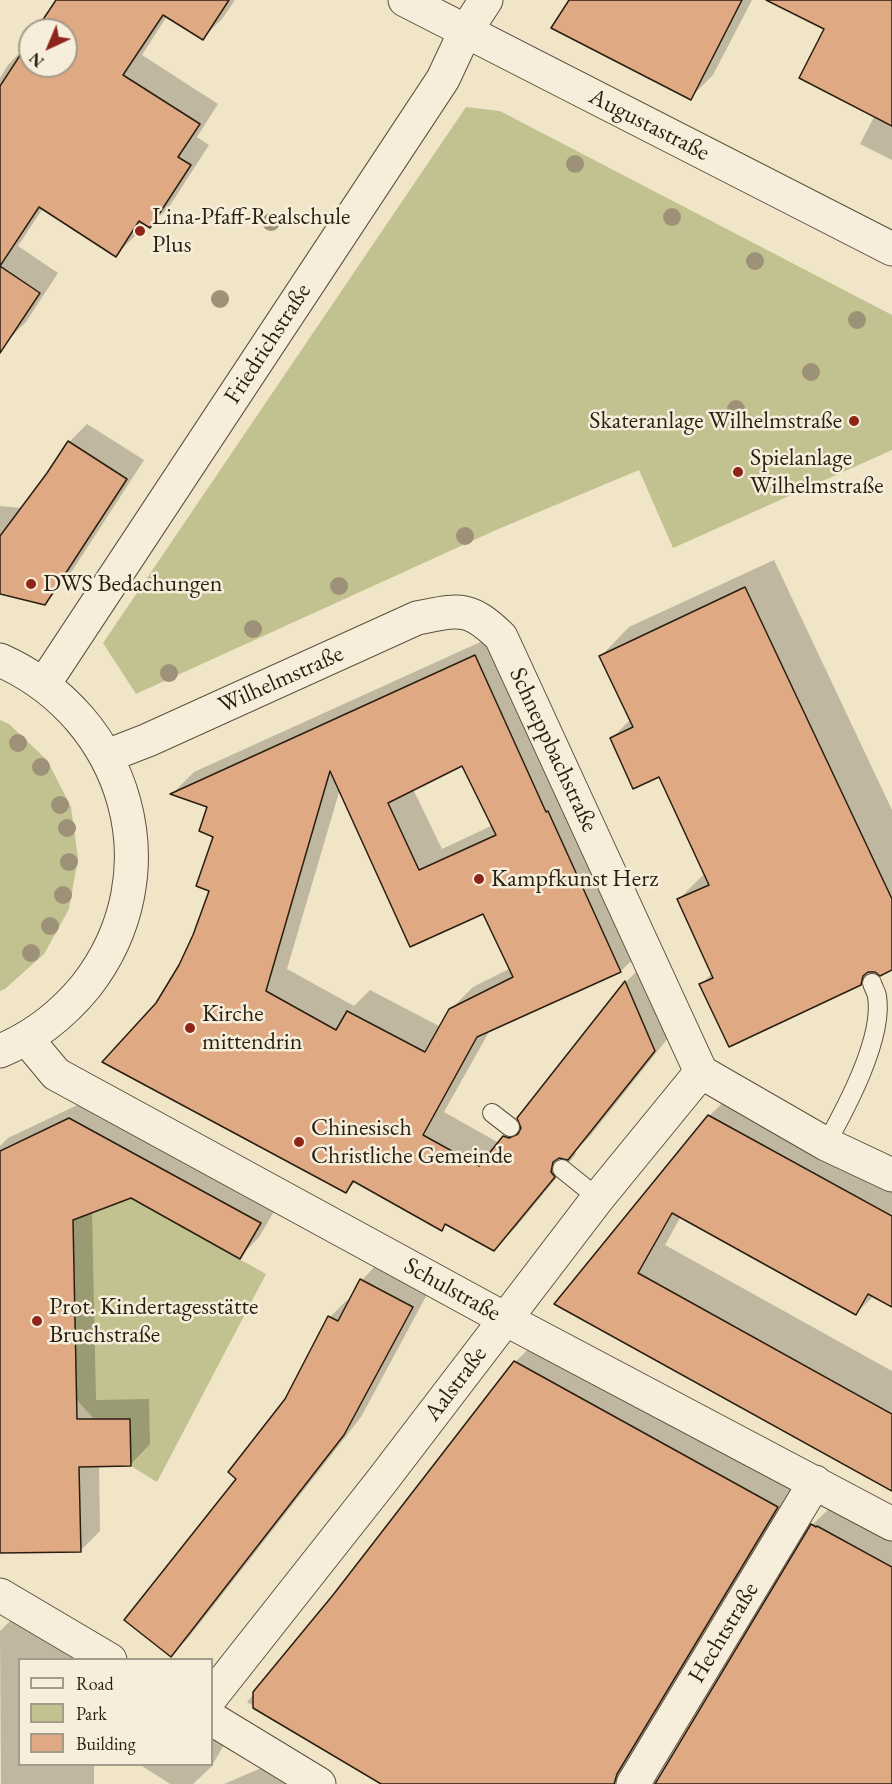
<!DOCTYPE html>
<html>
<head>
<meta charset="utf-8">
<style>
  body { margin:0 }
  #map { position:relative; width:892px; height:1784px; overflow:hidden; background:#f1e5c8; font-family:"EB Garamond",serif }
  canvas { display:block }
  .legend { position:absolute; left:18px; top:1658px; width:195px; height:108px; box-sizing:border-box; background:#f6eedb; border:2px solid #a49b8a; margin:0; padding:8px 10px; list-style:none; font-size:18px; color:#2a1e10 }
  .legend li { display:flex; align-items:center; gap:12px; height:30px }
  .legend b { width:30px; border:2px solid #a49b8a }
  .north { position:absolute; left:18px; top:18px; width:60px; height:60px; box-sizing:border-box; background:#f6eedb; border:2px solid #a49b8a; border-radius:50%; rotate:224deg; font-size:16px; font-weight:700; line-height:24px; text-align:center; color:#2a1e10 }
  .north::after { content:''; display:block; margin:auto; width:21px; height:27px; background:#8f2418; clip-path:polygon(50% 0,100% 100%,50% 72%,0 100%) }
</style>
</head>
<body>
<div id="map">
<canvas width="892" height="1784"></canvas>
<ul class="legend">
<li><b style="height:8px;background:#f6eedb"></b>Road</li>
<li><b style="height:16px;background:#c2c290"></b>Park</li>
<li><b style="height:16px;background:#dea983"></b>Building</li>
</ul>
<div class="north">N</div>
</div>
<script>
const ctx = document.querySelector('canvas').getContext('2d');
ctx.lineJoin = 'round';
function paint(path, color) {
  ctx.fillStyle = color;
  ctx.fill(path, 'evenodd');
}
function stroke(path, color, width, dash) {
  ctx.strokeStyle = color;
  ctx.lineWidth = width;
  ctx.lineCap = dash ? 'butt' : 'round';
  ctx.setLineDash(dash || []);
  ctx.stroke(path);
}
function label(font, color, halo, rows, align = 'center') {
  ctx.font = font + ' "EB Garamond",serif';
  ctx.lineWidth = 5;
  ctx.setLineDash([]);
  ctx.textBaseline = 'middle';
  ctx.strokeStyle = halo;
  ctx.fillStyle = color;
  for (const [text, x, y, turn = 0] of rows) {
    ctx.save();
    ctx.translate(x, y);
    ctx.rotate((+turn || 0) * Math.PI / 180);
    ctx.textAlign = isNaN(turn) ? turn : align;
    if (halo) ctx.strokeText(text, 0, 0);
    ctx.fillText(text, 0, 0);
    ctx.restore();
  }
}
paint(new Path2D(`
  M466 107 500 111 892 315V450L673 548 639 470 496 530 136 694 103 643Z
  M0 720 9 724 47 760 71 807 78 858 69 909 44 954 5 989 0 991Z
  M131 1198 266 1274 157 1482 131 1466 130 1419H94L76 1399 73 1220Z`), '#c2c290');
paint(new Path2D(`
  M58 0H235L222 19 203 38 167 16 142 55 218 104 197 137 209 145 169 207 150 226 144 223 135 236 116 255 43 208 18 246 58 273 26 322 7 341 0 337V78L8 65 30 42V66H66V30H38Z
  M571 0H752L713 75 690 98Z
  M769 0H892V160L860 144 875 115 826 29Z
  M87 424 144 460 63 585 44 603 0 594V506L23 508 69 442Z
  M774 560 892 810V968L873 971 860 983 701 985 712 973 678 900 705 873 659 775 612 738 631 719 601 656 629 627Z
  M498 634 643 949 621 971 490 1030 444 1112 499 1143 520 1121 518 1118 626 982 648 960 676 1028 590 1136 574 1152 576 1154 516 1227 494 1249 447 1223 441 1229 356 1181 346 1191 157 1004 180 966 194 935 211 890 214 836 209 806 173 793 194 772ZM463 764 493 825 442 849 413 789ZM340 789 411 945 484 912 511 968 473 987 450 1010 441 1027 370 990 354 1006 287 969Z
  M737 1089 892 1174V1306L874 1296 856 1313 681 1216 665 1245 892 1371V1489L557 1304 709 1116Z
  M90 1099 279 1203 259 1237 240 1257 131 1196 92 1211 96 1400 149 1399 150 1444 131 1464 99 1465 100 1531 80 1551 0 1552V1146L8 1138Z
  M379 1262 430 1289 361 1417 189 1637 171 1655 238 1478 286 1400 330 1317 347 1300 350 1301 362 1280Z
  M539 1339 801 1482 648 1777 658 1779 812 1525 836 1502 892 1530V1784H383L247 1702 334 1596 515 1362Z
  M23 1608 107 1660H20V1764H94V1784H1L0 1631Z
  M212 1724 230 1735 211 1767 193 1784H170L139 1764H212Z
  M280 1760 321 1784H224Z`), '#0003');
const building = new Path2D(`
  M56 0H229L203 40 163 15 123 75 200 124 178 157 191 165 150 228 139 221 116 257 39 207 0 266 40 293 0 353V86L30 40V66H66V30H36Z
  M569 0H742L691 100 551 28Z
  M766 0H892V126L799 78 824 29Z
  M68 441 127 479 45 605 0 594V536L47 473Z
  M745 587 892 899V970L880 976 875 972H868L863 976 861 985 729 1047 699 984 713 978 677 899 709 885 659 777 633 789 610 738 633 727 599 656Z
  M475 655 546 812 548 811 621 972 477 1037 423 1135 479 1166 503 1136 509 1138 518 1134 521 1128 517 1118 625 981 655 1051 568 1160 559 1158 553 1162 551 1172 555 1177 494 1251 445 1224 442 1231 353 1181 346 1193 102 1062 156 1003 179 965 193 935 209 891 196 886 213 837 199 831 207 807 170 794ZM462 766 496 835 419 870 388 803ZM330 771 410 947 483 914 513 977 449 1009 425 1052 347 1011 336 1030 266 991Z
  M708 1115 892 1216V1307L868 1294 856 1315 672 1213 638 1273 892 1414V1491L554 1304Z
  M69 1118 261 1223 240 1259 131 1198 73 1220 77 1419H130L131 1466 79 1467 81 1552 0 1553V1151Z
  M360 1279 413 1307 344 1435 171 1657 124 1620 236 1479 228 1472 285 1399 328 1316 338 1321Z
  M514 1361 778 1507 617 1774 614 1784H381L253 1708V1692L333 1595Z
  M811 1524 816 1527 817 1526 892 1567V1784H655Z`);
paint(building, '#dea983');
stroke(building, '#2a1e10', 1.5);
const lane = new Path2D(`
  M492 1113 510 1127
  M826 1144C846 1108 884 1038 877 996 876 991 873 987 872 983
  M562 1169 598 1198`);
const street = new Path2D(`
  M405 0 892 249
  M0 660C128 717 174 873 86 986 63 1014 34 1037 0 1051
  M44 684 443 79 465 32 486 0
  M107 756 148 740 417 618C459 610 468 605 501 637L701 1072 826 1144 892 1175
  M26 1038 56 1074 505 1319 892 1524
  M0 1595 110 1660
  M212 1696 381 1482 598 1198 701 1072
  M212 1719 319 1784
  M633 1784 815 1482`);
stroke(lane, '#5c503e', 20);
stroke(street, '#5c503e', 35);
stroke(lane, '#f6eedb', 18);
stroke(street, '#f6eedb', 33);
ctx.fillStyle = '#9d9278';
for (const [x, y] of [
  [575,164],
  [672,217],
  [271,222],
  [755,261],
  [220,299],
  [857,320],
  [811,372],
  [736,409],
  [465,536],
  [339,586],
  [253,629],
  [169,673],
  [18,743],
  [41,767],
  [60,805],
  [67,828],
  [69,862],
  [63,895],
  [50,926],
  [31,953]
]) {
  ctx.beginPath();
  ctx.arc(x, y, 9, 0, 2 * Math.PI);
  ctx.fill();
}
for (const [x, y, r, color] of [
  [140,231,6,"#8f2418"],
  [854,421,6,"#8f2418"],
  [738,472,6,"#8f2418"],
  [31,584,6,"#8f2418"],
  [479,879,6,"#8f2418"],
  [190,1028,6,"#8f2418"],
  [299,1142,6,"#8f2418"],
  [37,1321,6,"#8f2418"]
]) {
  const dot = new Path2D();
  dot.arc(x, y, r, 0, 2 * Math.PI);
  ctx.fillStyle = color;
  ctx.fill(dot);
  stroke(dot, '#f6eedb', 2);
}
label('24px', '#2a1e10', '#f6eedb', [
  ["Augustastraße",649,125,27],
  ["Friedrichstraße",268,344,-57],
  ["Wilhelmstraße",281,680,-24],
  ["Schneppbachstraße",553,750,65],
  ["Schulstraße",452,1290,29],
  ["Aalstraße",456,1384,-53],
  ["Hechtstraße",724,1633,-59]
]);
label('24px', '#2a1e10', '#f6eedb', [
  ["Lina-Pfaff-Realschule",152,217],
  ["Plus",152,245],
  ["Skateranlage Wilhelmstraße",842,421,"right"],
  ["Spielanlage",750,458],
  ["Wilhelmstraße",750,486],
  ["DWS Bedachungen",43,584],
  ["Kampfkunst Herz",491,879],
  ["Kirche",202,1014],
  ["mittendrin",202,1042],
  ["Chinesisch",311,1128],
  ["Christliche Gemeinde",311,1156],
  ["Prot. Kindertagesstätte",49,1307],
  ["Bruchstraße",49,1335]
], 'left');
</script>
</body>
</html>
